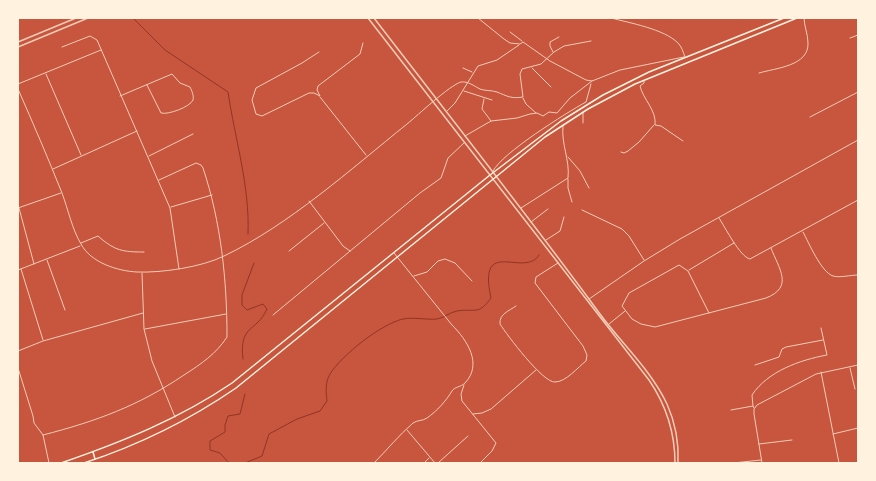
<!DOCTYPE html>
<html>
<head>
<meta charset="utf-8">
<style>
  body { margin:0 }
  #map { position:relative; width:876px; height:481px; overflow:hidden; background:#c8553d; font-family:Manrope,sans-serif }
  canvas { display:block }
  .frame { position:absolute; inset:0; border:19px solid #fff3e0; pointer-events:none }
</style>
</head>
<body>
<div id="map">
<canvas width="876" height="481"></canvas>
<div class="frame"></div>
</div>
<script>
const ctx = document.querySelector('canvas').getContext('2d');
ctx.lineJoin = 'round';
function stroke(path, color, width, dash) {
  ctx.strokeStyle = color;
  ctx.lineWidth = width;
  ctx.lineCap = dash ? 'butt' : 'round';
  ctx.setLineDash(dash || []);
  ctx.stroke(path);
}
stroke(new Path2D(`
  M133 18 165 50 228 92C235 139 250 187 248 234
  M243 359C239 324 256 333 267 309L263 304 247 310 242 305V295L254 263
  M229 463 220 453 210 450V441L225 432V425L228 416 240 414 245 394
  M245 463 262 456 269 434 297 419 320 411 327 401C326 392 325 382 330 374 342 355 381 324 403 319 414 317 426 320 437 319 444 318 450 312 457 311 475 308 478 316 491 298 477 235 525 279 539 255`), '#8f3625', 1);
stroke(new Path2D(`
  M478 18 504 39 510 43 520 44 523 42 550 61 586 80 592 81 620 70 684 57
  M611 18C630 23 664 29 678 43 682 47 683 52 685 57
  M510 32 522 41
  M850 38 858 35
  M62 47 90 36 97 40 170 208 179 269
  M319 52 302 63 256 88 252 100 256 114 262 116 309 93H314L320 96 317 90 318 86 360 54 363 43
  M553 52 550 46V42L559 37
  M463 68 472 72
  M532 68 551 87
  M759 73C776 68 809 66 808 43 808 34 804 26 804 18
  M46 74 81 155
  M644 81V83L640 86C643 99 657 111 655 125L661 126 683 141
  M18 84 101 50
  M18 89C33 123 48 158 62 193 68 209 72 229 81 244 91 263 118 271 137 272 162 273 202 267 224 256 289 225 351 169 407 124 418 115 450 85 461 82 468 81 474 86 480 89 485 91 491 90 497 92 507 96 511 99 523 97L520 74 522 69 541 64 554 52 564 46 591 41
  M464 91 492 100
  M120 96 172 74 180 83 190 87C192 91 194 96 193 100 190 107 168 115 161 113L147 85
  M320 97 366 155
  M523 98 526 104 536 113
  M484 99 482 109 491 121
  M447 111 455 103 478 66 497 60 519 45
  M810 117 858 92
  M583 123V112
  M465 136 491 121 517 118 530 114 537 113 543 116 549 112 557 113 570 98 592 81
  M621 152 624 153 628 151 639 142 654 125
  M149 156 193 134
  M568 157 580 171 589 188
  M53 169 137 131
  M493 171C502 153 566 113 586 102L591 84
  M568 179V188L572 202
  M309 201 343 246 350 251
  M171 207 212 195
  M18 208 61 193
  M19 208 34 264
  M521 208 568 178C570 160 561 144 563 126
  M582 210 622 229 629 236 644 260
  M719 218C725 227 740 257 750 259L858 200
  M531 222 548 209
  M803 232C809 243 821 272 833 276 840 278 850 275 858 275
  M546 240 560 231 564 217
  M81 243 98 236C115 251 123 252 144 252
  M289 251 324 223
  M47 260 65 310
  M21 269 43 340
  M18 270 80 246
  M689 270 734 243
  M142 273 144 329 152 361 175 417
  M414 276 427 272 438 261 445 259 455 263 472 281
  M589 299 644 261 680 239 858 140
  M516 306C509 311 499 314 500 324 507 335 543 383 555 382 566 382 578 367 586 361L587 355 583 346 535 283 536 277 558 263
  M709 313 688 271 679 265 629 293 622 306 632 319 641 324 655 327 766 298C794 287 779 269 771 248
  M273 315 420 193 441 178 448 158 464 143
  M609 324 625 311
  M145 329 226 314
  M18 351 43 341 143 313
  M755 365 779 357 782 349 786 347 823 340
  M18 368 33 416 34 423 43 435 49 463
  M850 368 855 389
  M821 372 839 463
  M464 385 461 394 462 401 496 443 492 451 480 463
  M753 406 752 395C768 371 800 360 827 355L821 328
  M731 410 753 406 754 408
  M473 414 482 413 491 409 536 370
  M407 430 435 463
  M833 434 858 428
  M43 435C97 421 138 406 184 375 201 364 216 354 227 337 227 280 221 222 203 168L201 165 196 163 159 180
  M759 444 792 440
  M374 463C387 450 399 435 413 423 417 420 423 421 427 418 437 411 446 401 452 391 454 387 461 387 465 383 483 364 467 340 452 325L394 253
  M424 463 429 458
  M438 463 468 436
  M733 463 761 460
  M762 463 754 414V409L757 405 816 374 858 365`), '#f1ccb7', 1);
stroke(new Path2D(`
  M368 18 649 380C666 405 675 433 675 463
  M374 18C450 117 527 214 600 314 622 344 651 370 667 404 675 422 679 443 678 463
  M18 42 76 18
  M18 47 88 18`), '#f1ccb7', 1.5);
stroke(new Path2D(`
  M93 452 95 459
  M61 463C122 442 179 419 232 383L490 175 561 121 603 95 649 72 784 18
  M84 463C139 445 188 421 236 388L545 137 588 109 635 84 797 18`), '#fff3e0', 1.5);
</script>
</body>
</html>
